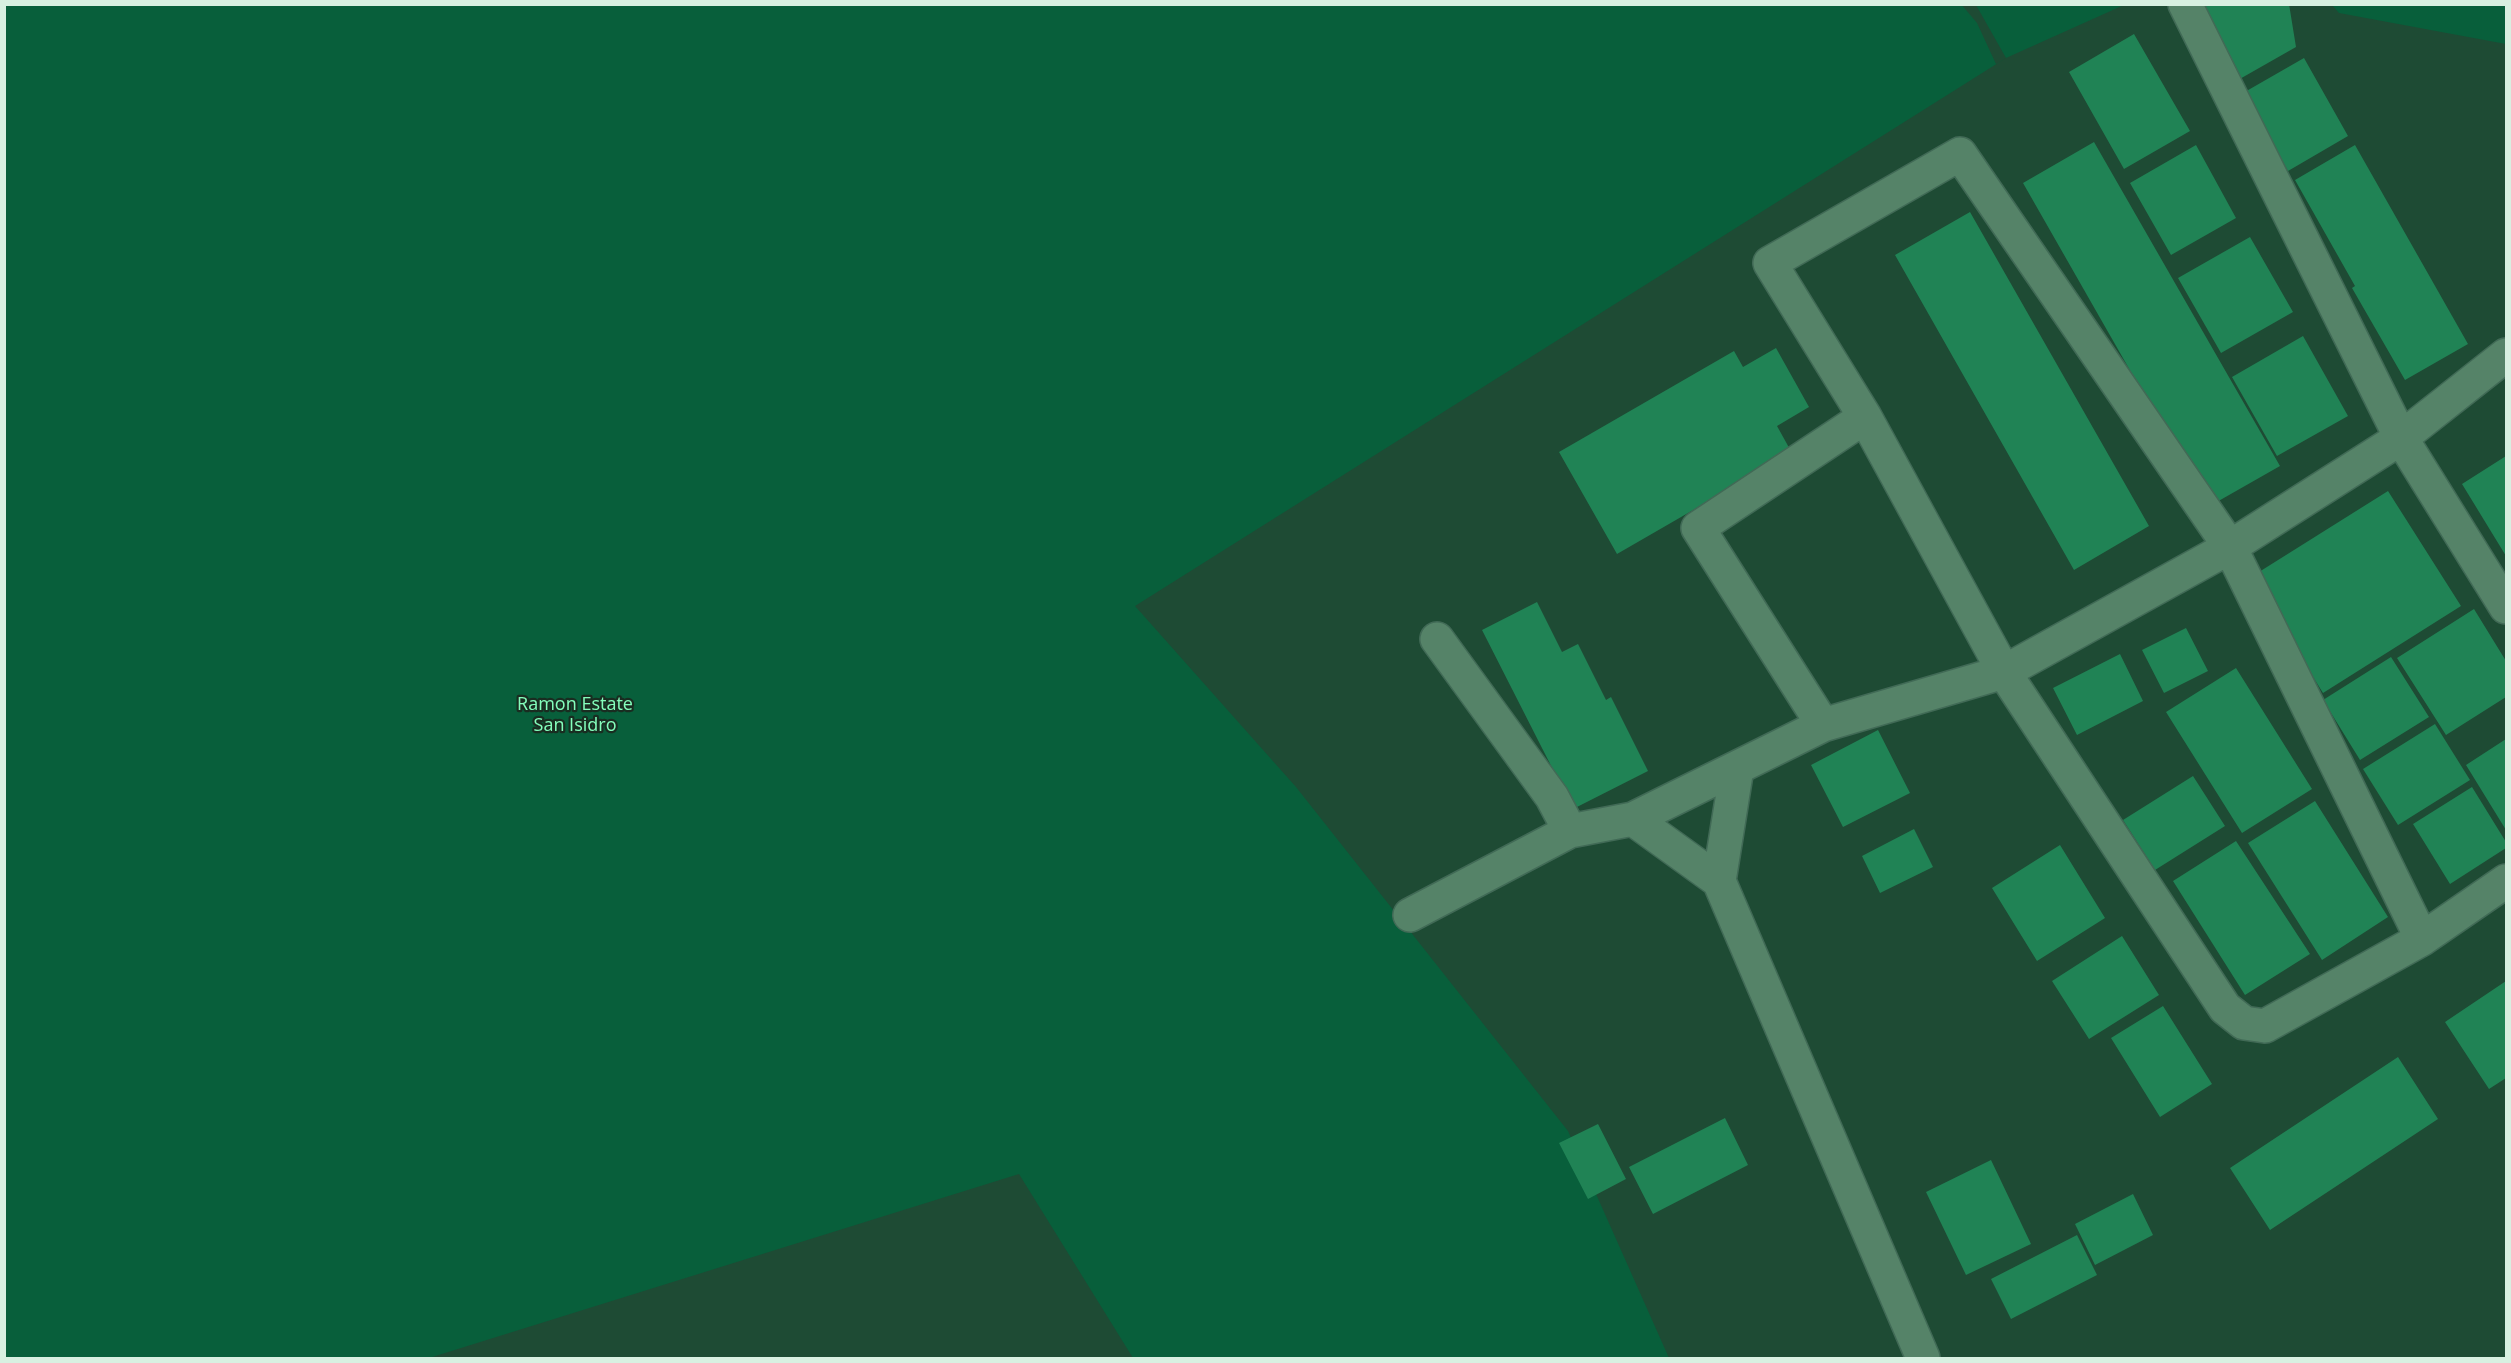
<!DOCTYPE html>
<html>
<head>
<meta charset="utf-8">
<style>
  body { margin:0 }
  #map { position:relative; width:2511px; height:1363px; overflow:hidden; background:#1e4b34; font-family:"Open Sans",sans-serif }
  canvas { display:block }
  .frame { position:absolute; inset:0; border:6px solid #d8f0e1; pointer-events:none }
</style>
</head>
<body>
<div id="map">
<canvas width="2511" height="1363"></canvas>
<div class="frame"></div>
</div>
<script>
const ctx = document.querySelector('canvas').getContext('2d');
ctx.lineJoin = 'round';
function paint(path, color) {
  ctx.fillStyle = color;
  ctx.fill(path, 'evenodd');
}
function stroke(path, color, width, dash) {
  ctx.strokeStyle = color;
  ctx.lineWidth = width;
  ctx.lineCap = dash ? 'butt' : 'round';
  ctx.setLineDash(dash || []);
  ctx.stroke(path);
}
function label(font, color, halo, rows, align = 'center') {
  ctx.font = font + ' "Open Sans",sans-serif';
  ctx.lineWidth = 4.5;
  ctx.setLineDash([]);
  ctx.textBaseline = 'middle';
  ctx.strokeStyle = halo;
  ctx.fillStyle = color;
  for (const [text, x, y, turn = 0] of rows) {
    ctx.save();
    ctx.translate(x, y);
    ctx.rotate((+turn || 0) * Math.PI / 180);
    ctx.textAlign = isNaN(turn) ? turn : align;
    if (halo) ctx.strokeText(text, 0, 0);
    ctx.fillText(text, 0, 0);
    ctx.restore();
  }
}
paint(new Path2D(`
  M1961 4 1977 23 1996 64 2006 58 1976 5H2124L2006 58 1135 606 1296 787 1568 1131 1669 1358H1133L1019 1174 429 1358H5V5Z
  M2332 5H2506V44L2339 13Z`), '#085f3b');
paint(new Path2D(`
  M2194 4H2289L2296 47 2238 80Z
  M2134 34 2190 131 2124 169 2069 72Z
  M2304 58 2348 136 2288 171 2243 93Z
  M2094 142 2280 466 2208 507 2023 183Z
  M2196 145 2236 218 2171 255 2130 183Z
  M2355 145 2468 344 2405 380 2352 288 2355 286 2295 180Z
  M1970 212 2149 526 2074 570 1895 255Z
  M2250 237 2293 312 2221 353 2178 278Z
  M2303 336 2348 416 2277 456 2232 377Z
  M1776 348 1809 407 1777 426 1792 453 1617 554 1559 452 1734 351 1743 367Z
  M2506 456V556L2462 484Z
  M2388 491 2461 606 2323 693 2251 577Z
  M1537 602 1562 652 1578 644 1606 700 1611 697 1648 771 1573 809 1482 630Z
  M2474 609 2506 661V697L2446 735 2397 658Z
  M2186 628 2208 671 2164 693 2142 650Z
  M2120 654 2143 701 2077 735 2053 688Z
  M2391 657 2429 717 2360 760 2323 700Z
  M2236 668 2312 789 2242 833 2166 712Z
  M2435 724 2470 780 2398 825 2363 769Z
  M1878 730 1910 793 1843 827 1811 765Z
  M2506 739V830L2466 765Z
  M2193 776 2225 826 2155 870 2123 820Z
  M2472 787 2506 842V848L2450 884 2413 824Z
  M2315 801 2388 917 2322 960 2248 843Z
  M1914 829 1933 867 1880 893 1862 856Z
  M2236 841 2310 954 2245 995 2173 881Z
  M2060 845 2105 918 2037 961 1992 888Z
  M2122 936 2159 995 2089 1039 2052 981Z
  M2506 981V1078L2489 1089 2445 1022Z
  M2163 1006 2212 1084 2160 1117 2111 1038Z
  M2398 1057 2438 1119 2270 1230 2230 1168Z
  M1725 1118 1748 1165 1653 1214 1629 1167Z
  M1598 1124 1626 1179 1588 1199 1559 1143Z
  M1991 1160 2031 1244 1966 1275 1926 1192Z
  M2133 1194 2153 1235 2095 1265 2075 1224Z
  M2077 1235 2097 1275 2011 1319 1991 1279Z`), '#208355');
const minor = new Path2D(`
  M2185 4 2401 438 2506 607
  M1437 639 1552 797 1570 831 1633 819 1719 881 1923 1358
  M1823 725 1698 528 1865 417
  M1633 819 1823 725 2004 672 2230 547 2401 438 2506 355
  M1719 881 1737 768
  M1410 915 1570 831
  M2422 939 2265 1026 2244 1023 2225 1008 2004 672 1865 417 1770 263 1960 154 2230 547 2422 939 2506 881`);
stroke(minor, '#416a56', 36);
stroke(minor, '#558368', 33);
label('18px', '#84febc', '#192d21', [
  ["Ramon Estate",575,705],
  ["San Isidro",575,726]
]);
</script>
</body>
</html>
